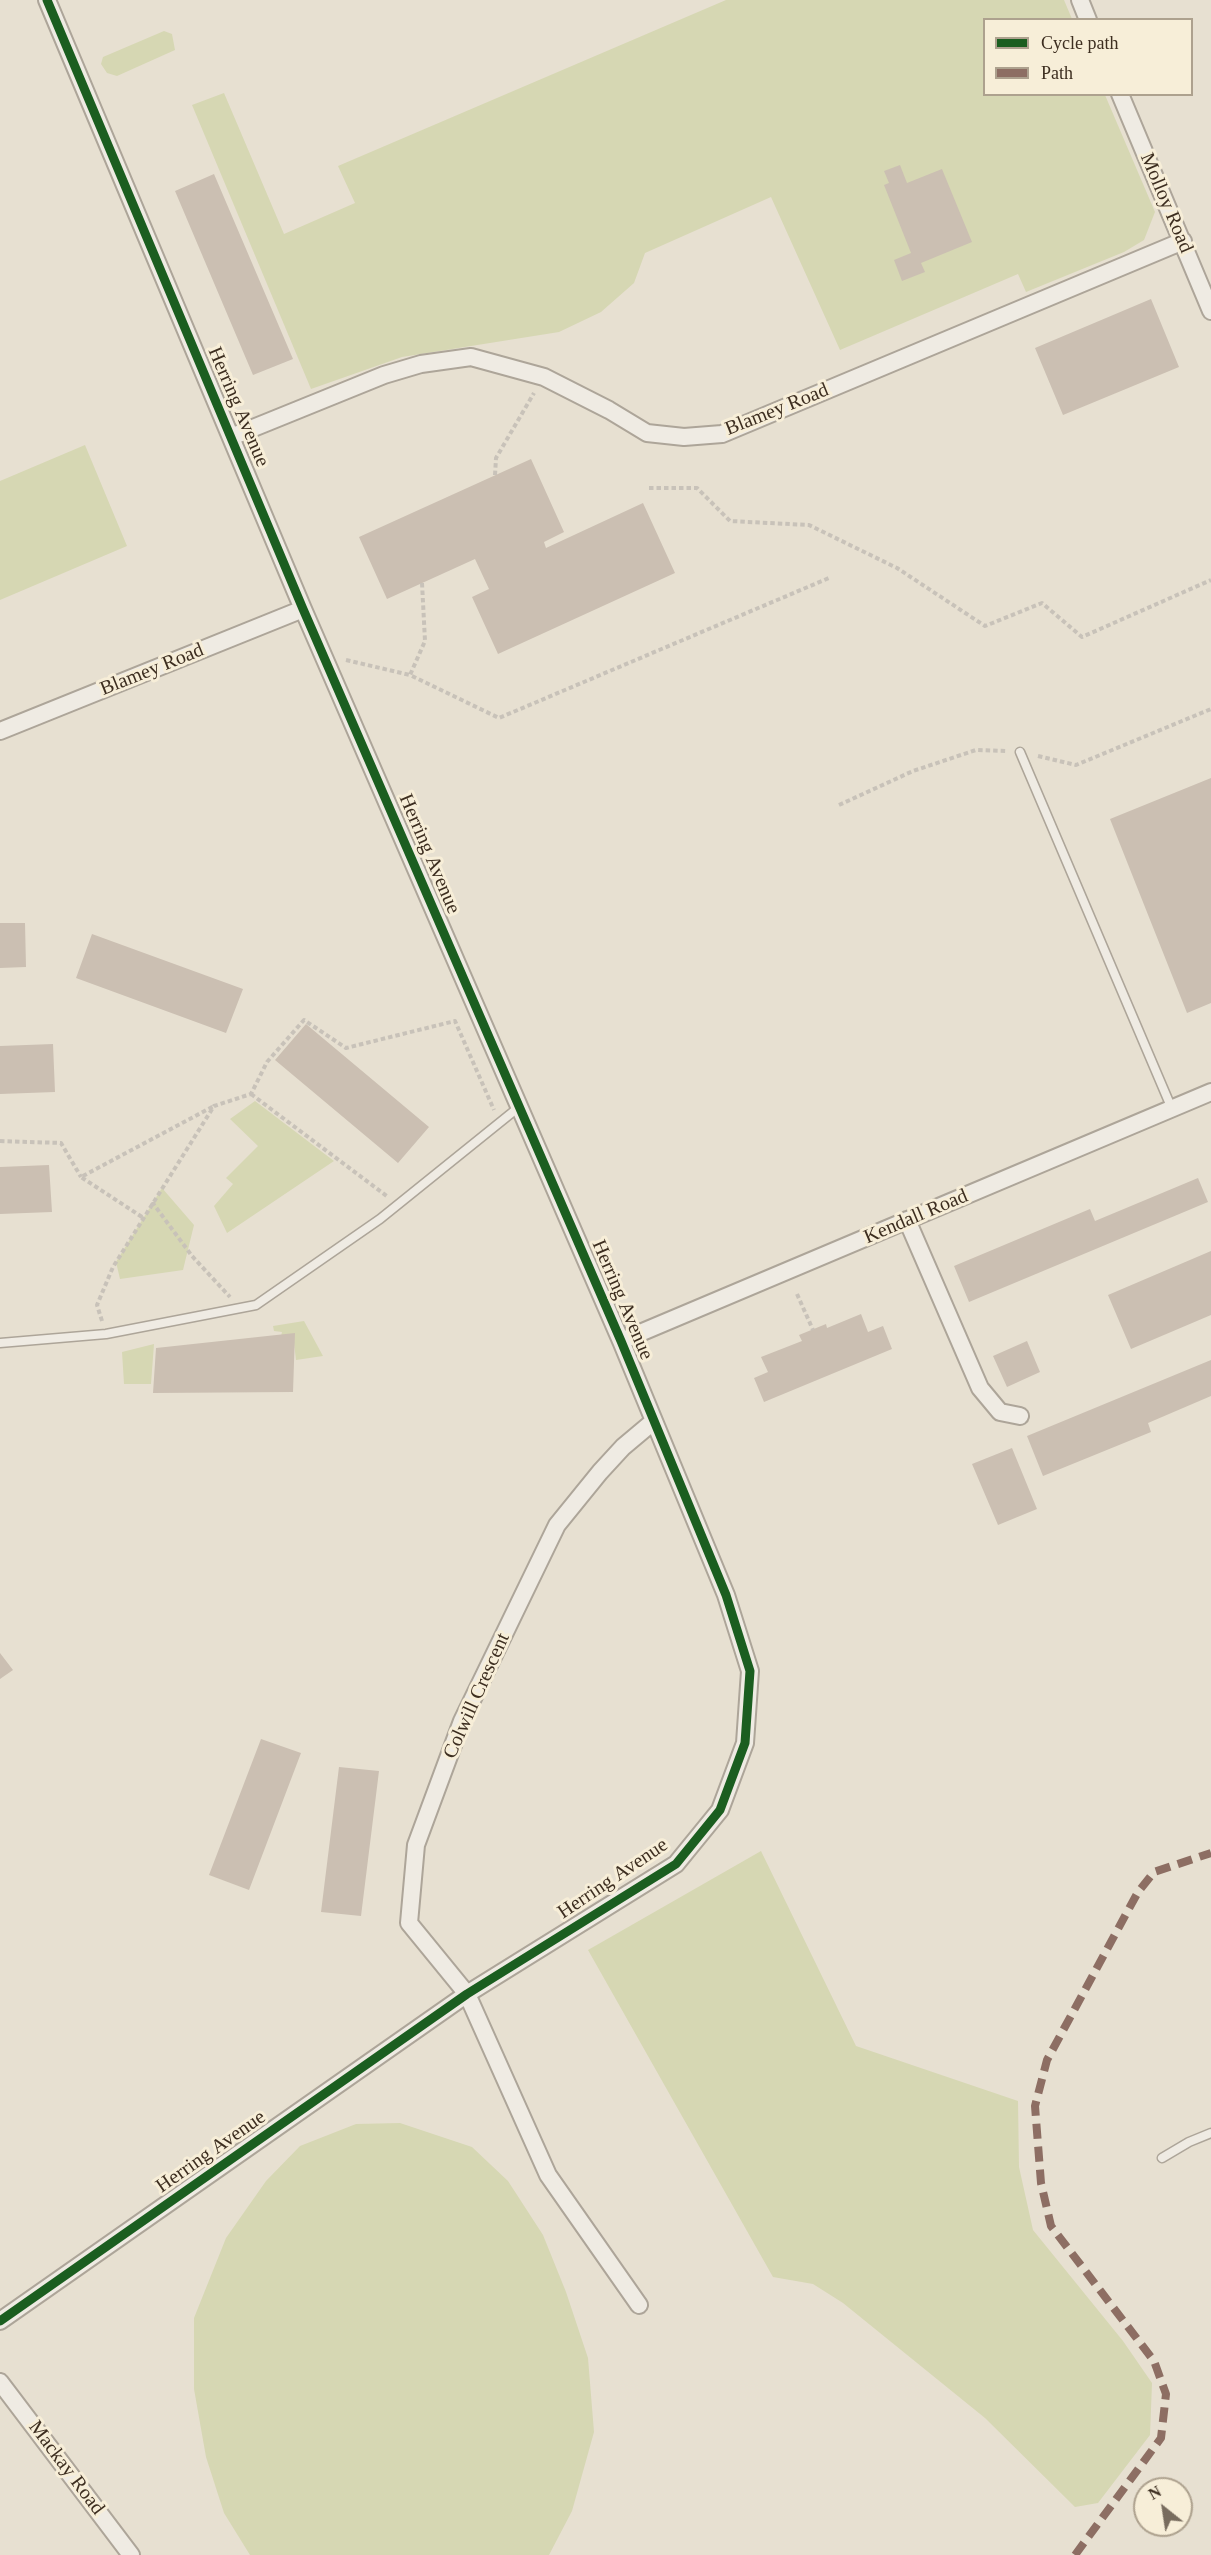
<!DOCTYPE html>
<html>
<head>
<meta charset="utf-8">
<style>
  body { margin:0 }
  #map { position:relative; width:1211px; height:2555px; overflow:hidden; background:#e7e0d1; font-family:"Times New Roman",serif }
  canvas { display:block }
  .legend { position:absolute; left:983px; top:18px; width:210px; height:78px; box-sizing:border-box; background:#f7eed8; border:2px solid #ada18e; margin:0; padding:8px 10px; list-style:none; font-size:18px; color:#3d2e20 }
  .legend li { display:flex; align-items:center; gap:12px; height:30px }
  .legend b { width:30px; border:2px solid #ada18e }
  .north { position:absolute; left:1133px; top:2477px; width:60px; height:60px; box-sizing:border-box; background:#f7eed8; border:2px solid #ada18e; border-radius:50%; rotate:330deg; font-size:16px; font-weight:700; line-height:24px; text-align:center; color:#3d2e20 }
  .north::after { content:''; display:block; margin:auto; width:21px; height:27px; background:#786c5e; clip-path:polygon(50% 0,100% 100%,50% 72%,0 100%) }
</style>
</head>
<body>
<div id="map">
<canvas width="1211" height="2555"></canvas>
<ul class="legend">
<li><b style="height:8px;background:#1b5e20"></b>Cycle path</li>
<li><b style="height:8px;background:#8d6e63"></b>Path</li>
</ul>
<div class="north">N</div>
</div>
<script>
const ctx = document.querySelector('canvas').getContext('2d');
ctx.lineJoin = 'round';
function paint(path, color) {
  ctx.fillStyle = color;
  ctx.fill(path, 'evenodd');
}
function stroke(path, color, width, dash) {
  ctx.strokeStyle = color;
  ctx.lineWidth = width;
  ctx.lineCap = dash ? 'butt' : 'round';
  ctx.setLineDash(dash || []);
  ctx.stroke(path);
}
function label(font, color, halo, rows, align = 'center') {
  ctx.font = font + ' "Times New Roman",serif';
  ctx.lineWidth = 6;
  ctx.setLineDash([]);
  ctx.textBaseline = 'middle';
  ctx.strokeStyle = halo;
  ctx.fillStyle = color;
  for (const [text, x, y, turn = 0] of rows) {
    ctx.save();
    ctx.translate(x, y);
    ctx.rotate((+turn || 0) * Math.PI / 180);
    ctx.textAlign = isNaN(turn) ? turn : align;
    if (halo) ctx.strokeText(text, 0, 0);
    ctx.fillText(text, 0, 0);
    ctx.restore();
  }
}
paint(new Path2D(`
  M726 0H1064L1072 19 984 20V94L1105 95 1155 212 1144 240 1124 252 1026 292 1018 274 840 350 771 197 645 253 634 283 601 312 559 332 402 357 311 389 192 105 224 93 284 234 355 203 338 166Z
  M164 31 172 34 175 50 117 76 107 73 101 64 103 57Z
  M85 445 127 546 0 600V481Z
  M255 1101 334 1161 227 1233 214 1206 233 1184 226 1178 258 1146 230 1119Z
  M162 1188 194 1225 183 1270 120 1279 116 1262Z
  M304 1321 323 1356 296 1360 294 1343 279 1344 282 1332 274 1331 273 1326Z
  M154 1344 151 1384H124L122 1352Z
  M761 1851 856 2046 1018 2101 1019 2167 1033 2230 1123 2341 1152 2383 1150 2435 1098 2503 1075 2507 985 2418 843 2303 813 2284 773 2277 588 1950Z
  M400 2123 472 2147 508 2181 543 2235 566 2292 588 2358 594 2432 572 2511 549 2555H250L224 2513 206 2457 194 2389V2318L226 2238 266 2181 300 2146 356 2124Z`), '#d6d7b3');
paint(new Path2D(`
  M900 165 907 183 942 169 972 242 921 263 925 272 902 281 894 260 911 253 884 185 889 183 884 171Z
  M214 174 293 359 253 375 175 191Z
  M1151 299 1179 367 1063 415 1035 348Z
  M531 459 564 532 544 542 546 548 643 503 675 573 498 654 472 597 489 589 475 559 387 599 359 537Z
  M1211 778V1003L1187 1013 1110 819Z
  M0 923H25L26 967 0 968Z
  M92 934 243 989 226 1033 76 978Z
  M306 1024 429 1127 398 1163 275 1060Z
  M53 1044 55 1092 0 1094V1046Z
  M49 1165 52 1212 0 1214V1167Z
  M1198 1178 1208 1202 969 1302 954 1266 1090 1209 1095 1221Z
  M1211 1251V1315L1131 1349 1108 1295Z
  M861 1314 868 1332 883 1326 892 1349 764 1402 754 1378 768 1372 761 1357 802 1341 799 1335 826 1324 827 1328Z
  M295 1333 293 1392 153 1393 156 1348Z
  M1027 1341 1040 1372 1007 1387 993 1356Z
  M1211 1360V1396L1148 1423 1151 1432 1043 1476 1027 1436Z
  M1012 1448 1037 1509 998 1525 972 1464Z
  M0 1653 13 1670 0 1679Z
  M261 1739 301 1753 249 1890 209 1875Z
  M339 1767 379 1771 361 1916 321 1912Z`), '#cbbfb2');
const service = new Path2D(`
  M1020 752 1172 1109
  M0 1343 106 1334 256 1305 380 1219 519 1107
  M1162 2158 1189 2142 1211 2133`);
const minor = new Path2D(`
  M1080 0 1088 20
  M1120 94 1211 311
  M231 437 384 375 421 364 471 357 544 377 609 410 647 433 684 437 722 434 1183 241
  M0 731 303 609
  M907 1220 980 1388 1000 1412 1020 1416
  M621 1341 1211 1092
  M639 2305 548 2175 467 1994 409 1923 416 1845 462 1721 557 1525 600 1472 623 1447 654 1421
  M0 2321 467 1994 676 1864 720 1810 745 1743 750 1671 726 1595 621 1341 303 609 47 0
  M0 2382 131 2555`);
stroke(service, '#ada599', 11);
stroke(minor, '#ada599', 20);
stroke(new Path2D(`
  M495 475 496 458 534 393
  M649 488H697L730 521 809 525 897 568 985 626 1042 603 1082 637 1211 580
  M422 583 425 641 410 675 499 718 829 578
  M346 660 410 675
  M1038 756 1076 765 1211 709
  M839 805 913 771 976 750 1007 751
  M251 1094 388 1197
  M0 1141 61 1143 81 1177
  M152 1202 192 1256 230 1297
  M142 1217 81 1177 214 1106
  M797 1294 813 1330
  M102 1321 97 1305 113 1267 214 1106 251 1094 267 1062 304 1020 346 1048 455 1021 494 1110`), '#c8c2b9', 4, [4.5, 3]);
stroke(service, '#efebe3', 8);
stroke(minor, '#efebe3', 16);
stroke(new Path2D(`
  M1075 2555 1161 2438 1166 2394 1154 2361 1051 2226 1041 2183 1035 2106 1047 2060 1138 1892 1154 1872 1211 1853`), '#8d6e63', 8, [15, 8]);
stroke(new Path2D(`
  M0 2321 467 1994 676 1864 720 1810 745 1743 750 1671 726 1595 621 1341 303 609 47 0`), '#1b5e20', 9);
label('20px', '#3d2e20', '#f7eed8', [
  ["Molloy Road",1166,203,67],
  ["Herring Avenue",238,407,67],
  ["Blamey Road",777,410,-22],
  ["Blamey Road",152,670,-22],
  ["Herring Avenue",429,854,67],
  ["Kendall Road",916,1217,-23],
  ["Herring Avenue",622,1300,67],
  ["Colwill Crescent",477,1696,-66],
  ["Herring Avenue",613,1879,-34],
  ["Herring Avenue",211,2152,-35],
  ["Mackay Road",66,2468,53]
]);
</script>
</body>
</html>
